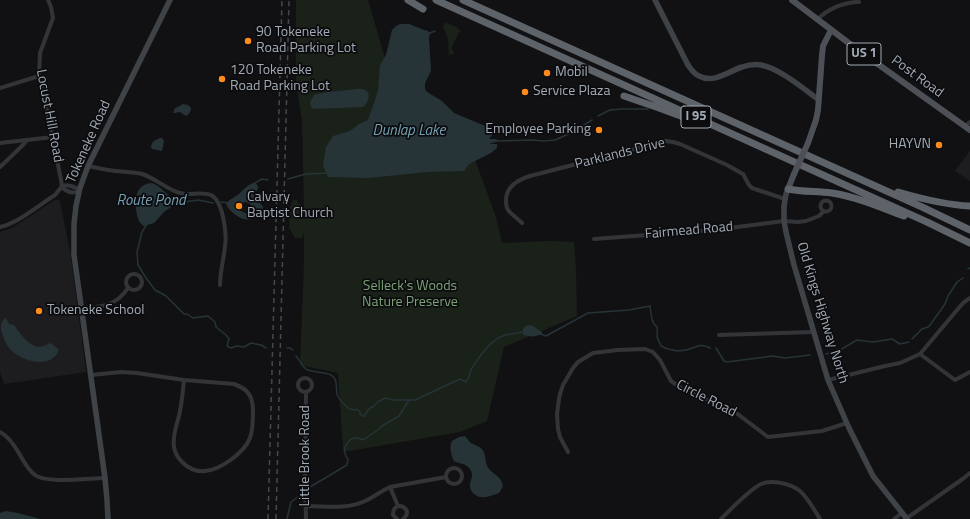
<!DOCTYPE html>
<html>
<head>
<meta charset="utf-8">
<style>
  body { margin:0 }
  canvas { display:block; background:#111113 }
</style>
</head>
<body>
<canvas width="970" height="519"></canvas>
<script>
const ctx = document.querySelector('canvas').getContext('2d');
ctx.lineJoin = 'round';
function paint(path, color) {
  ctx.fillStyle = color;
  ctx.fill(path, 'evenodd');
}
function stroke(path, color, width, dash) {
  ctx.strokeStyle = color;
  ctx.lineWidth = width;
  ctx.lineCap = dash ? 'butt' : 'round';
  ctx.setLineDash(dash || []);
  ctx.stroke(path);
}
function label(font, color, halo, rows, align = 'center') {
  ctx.font = font + ' "Titillium Web",sans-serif';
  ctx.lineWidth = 3.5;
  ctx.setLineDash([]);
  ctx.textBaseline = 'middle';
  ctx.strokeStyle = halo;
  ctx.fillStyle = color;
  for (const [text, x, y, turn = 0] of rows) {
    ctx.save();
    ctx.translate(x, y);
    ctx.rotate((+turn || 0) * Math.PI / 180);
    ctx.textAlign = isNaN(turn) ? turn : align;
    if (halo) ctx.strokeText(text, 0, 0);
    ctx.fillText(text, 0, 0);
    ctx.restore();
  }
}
paint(new Path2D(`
  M970 151V181L955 171Z
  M55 200H59L60 202 70 251 86 372 4 384 0 372V232L12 228Z`), '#1d1d20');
paint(new Path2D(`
  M296 0H368L403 120 468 141 496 217 502 243 549 241 574 242 576 270 577 316 504 347 487 421 460 432 343 452 338 373 300 365 304 262V233L302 238H295L289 228 290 207 293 200H297L298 203 304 207 302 120 296 84Z
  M445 23C451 24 459 27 461 33L459 32 451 49 454 52 452 55H451V53L449 56 448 38 443 26Z`), '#192119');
paint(new Path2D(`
  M400 24H409L424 30 428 31 430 33 429 39 431 71 425 83V89L427 92 442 101 454 113 490 128 494 133 489 139H495L500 141 492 143 490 144H497V148L491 153 469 164 464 171 428 172 368 178 328 177 323 166 326 147 333 136 350 131 359 124 368 120 378 91 380 65 386 55 392 30 396 26Z
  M356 89C357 89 363 89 363 89 373 92 368 103 363 107L313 109 311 107 310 102 314 95C328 91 342 91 356 89Z
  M183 104 188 105 191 108C191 112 189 114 186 116L180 112 175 113H173L175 108 178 107Z
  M160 138H162L164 141 162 151 152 149 151 147C152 141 155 140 160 138Z
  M152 183 158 186 178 203H175L172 205 171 207 164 212 154 223 144 226C138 222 137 216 136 209 135 196 137 184 152 183Z
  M255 183C261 187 257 190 254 194 254 201 260 202 263 207V212C252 222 243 222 232 212 229 209 228 208 226 204 229 199 234 198 239 194 243 190 248 184 255 183ZM244 202C251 202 254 207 251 214H247L239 210 238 207Z
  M5 318 7 320 9 324 14 325C20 333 27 345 38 347 43 347 47 344 51 343L59 350C52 369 25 362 13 352 8 348 5 342 3 336 0 330 0 323 5 318Z
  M528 325 533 326 542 332V334C536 337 529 337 523 335V329L525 327Z
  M465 436C467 438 468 441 471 443 474 445 479 446 482 449 487 455 484 463 489 469 494 475 501 476 503 486L499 493C490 496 480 501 473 493 472 492 470 489 470 487 469 481 475 477 470 469 466 463 459 464 454 461 451 455 449 447 452 441L459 437Z
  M6 511 18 513 40 519H0V513Z`), '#263337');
stroke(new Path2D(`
  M428 34 430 33 435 31
  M598 116 610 110 622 109H648
  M499 141 532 140 544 141 555 140 571 133 592 120
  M288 179 306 174 328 173
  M253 184 262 179 268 180
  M221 202 228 203
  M178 203 198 200 213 203
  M147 224 142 232 137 252 138 265 146 278 155 290 166 296 184 314H187L193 318 208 316 215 322 216 327 226 335 229 339 227 346 231 348 237 346 244 347 251 343 261 345 266 348
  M968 269 970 268
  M541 334 546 336 588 313 629 310 650 306C651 313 651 323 657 327 658 331 657 333 657 336 657 338 660 343 661 346 668 350 678 352 686 350 696 348 700 342 710 348
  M912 339 922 329 928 327 930 325 945 304 948 296 957 282 963 278
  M287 348H290L293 350
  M716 348 724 361 727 362 773 356 785 358 810 355
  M826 354 840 350 857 340 873 342 892 339 900 344 909 342
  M296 356C301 361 302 368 308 370 315 373 331 371 335 379 337 383 336 390 337 394 338 400 345 404 349 409L358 410 360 412V414L362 416H364L369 409 374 406 379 401 386 398 392 400H415L460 379 466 382C470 378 469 373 472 368 480 356 490 340 505 335 511 334 517 333 523 332
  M310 487 347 465 348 459C347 458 345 455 345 453 343 447 350 437 356 438 359 438 361 439 363 440L379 429 382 426 399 416 409 400
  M287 519 291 502 302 494`), '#263337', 1.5);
stroke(new Path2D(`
  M48 0 51 7 53 18 40 53 39 76 48 114 61 180 62 187
  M817 20C827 9 844 2 859 2
  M0 88 39 76
  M965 126 970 122
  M0 143 53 137
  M88 166C97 168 106 170 115 171 124 172 134 172 142 174 155 178 168 190 180 193 190 196 201 191 211 195 223 201 227 233 225 246 224 259 220 271 220 285
  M0 167 23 145 27 140
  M62 187C66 192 73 194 79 191
  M820.5 206a5.5 5.5 0 1 1 11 0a5.5 5.5 0 1 1-11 0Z
  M522 223C518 219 512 215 508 210 506 207 506 204 506 201 506 186 518 180 530 176L666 141 673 142 680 144 727 165 743 174 749 185 752 188 785 199
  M0 227C18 223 39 205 55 195 58 192 59 189 62 187 66 183 76 187 79 191
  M594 239 714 230 784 221 798 222 806 221 819 216 824 211
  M126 282a8 8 0 1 1 16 0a8 8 0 1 1-16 0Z
  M970 298 963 303 920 354 955 380 970 372
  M81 308C102 307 116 306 128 288
  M719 335 813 332
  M91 375 121 372 137 373 184 380
  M298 385a7 7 0 1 1 14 0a7 7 0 1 1-14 0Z
  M184 380 234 384C248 389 253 396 253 411 253 419 253 430 250 438 244 453 220 470 205 471 196 472 188 468 182 462 178 458 175 453 174 447 172 434 178 423 180 411 182 401 183 391 184 380Z
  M828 380 885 366 900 363 920 354
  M306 392 305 483 306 519
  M0 432C9 436 15 446 20 455 24 462 28 470 35 475 46 484 90 478 105 478
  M568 452 560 437 558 429 557 414 559 399 560 394 563 385 573 368 578 362 593 353 618 350 645 349 653 352 660 360 671 381 681 388 735 412 768 437 822 431 847 423
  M446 476a8 8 0 1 1 16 0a8 8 0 1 1-16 0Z
  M390 487 398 506
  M305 506C325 506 346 510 365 501 374 497 381 491 390 487L446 477
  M907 518 964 478 970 473
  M397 519 393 515C393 498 416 509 403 519
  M721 519C731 509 749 490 761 484 772 479 791 484 800 491 807 497 815 511 820 519
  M894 519 902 513`), '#323438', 4);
stroke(new Path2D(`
  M655 0 688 65C691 69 694 74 699 76 714 84 729 71 742 67 748 65 755 64 761 65 779 68 804 89 819 100
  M788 189 786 194 784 206V221L786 232 794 265 828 380 849 428 873 476 907 519
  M108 519 107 500 105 478 74 255V224L76 206 80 188 88 166 170 0`), '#3f4348', 5.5);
stroke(new Path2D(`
  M792 0 854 47 970 130
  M808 143 816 120 818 110 822 55 823 46 831 30
  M788 189 794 174`), '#4d5157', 6);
stroke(new Path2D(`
  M408 0 423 9
  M436 0 927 222 970 243
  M463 0 922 207 970 230
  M624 96 659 108 686 118
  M788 189C802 192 817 191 832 193 857 197 880 207 904 216
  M898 192C922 199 945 205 970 206`), '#5d6369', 7);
stroke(new Path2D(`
  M268 519 282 0
  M276 519 289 0`), '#44484d', 1.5, [5, 4]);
stroke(new Path2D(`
  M794 174 808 143`), '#4d5157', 6);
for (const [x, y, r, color] of [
  [248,41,4,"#ff8b1d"],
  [547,73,4,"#ff8b1d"],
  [222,79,4,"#ff8b1d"],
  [525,92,4,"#ff8b1d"],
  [599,130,4,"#ff8b1d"],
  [939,145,4,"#ff8b1d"],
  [239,206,4,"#ff8b1d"],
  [39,311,4,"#ff8b1d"]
]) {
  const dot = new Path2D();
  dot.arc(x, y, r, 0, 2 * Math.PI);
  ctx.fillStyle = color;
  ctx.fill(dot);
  stroke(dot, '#0c0c0e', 1.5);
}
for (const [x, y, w] of [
  [864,54,34],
  [696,117,30]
]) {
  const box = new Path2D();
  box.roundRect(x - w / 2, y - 11, w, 22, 3);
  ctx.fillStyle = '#0c0c0e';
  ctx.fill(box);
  stroke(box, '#a1aab5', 1);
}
label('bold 13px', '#a1aab5', null, [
  ["US 1",864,54],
  ["I 95",696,117]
]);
label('14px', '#a1aab5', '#0c0c0e', [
  ["90 Tokeneke",256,33],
  ["Road Parking Lot",256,49],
  ["120 Tokeneke",230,71],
  ["Road Parking Lot",230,87],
  ["Mobil",555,73],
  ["Service Plaza",533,92],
  ["Employee Parking",591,130,"right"],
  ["HAYVN",931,145,"right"],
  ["Calvary",247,198],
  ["Baptist Church",247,214],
  ["Tokeneke School",47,311]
], 'left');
label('14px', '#a1aab5', '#0c0c0e', [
  ["Post Road",917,77,36],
  ["Locust Hill Road",49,116,79],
  ["Tokeneke Road",89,142,-66],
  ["Parklands Drive",620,154,-14],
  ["Fairmead Road",689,231,-5],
  ["Old Kings Highway North",822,313,73],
  ["Circle Road",706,399,27],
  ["Little Brook Road",306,456,-90]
]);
label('14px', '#7ba276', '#0c0c0e', [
  ["Selleck's Woods",410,287],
  ["Nature Preserve",410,303]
]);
label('italic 15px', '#74a1b4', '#0c0c0e', [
  ["Dunlap Lake",409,131],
  ["Route Pond",151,201]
]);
</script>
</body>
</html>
